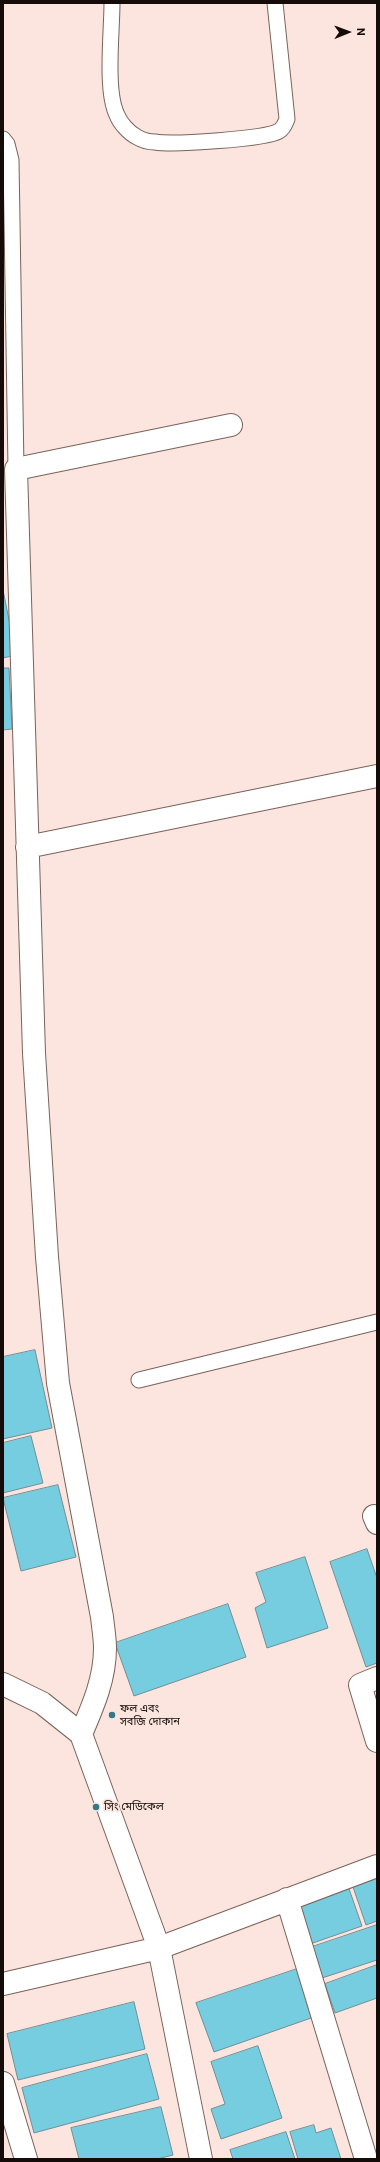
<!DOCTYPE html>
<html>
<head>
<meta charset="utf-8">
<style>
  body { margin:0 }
  #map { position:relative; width:380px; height:2162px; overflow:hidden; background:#fce5de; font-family:Roboto,sans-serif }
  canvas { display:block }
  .frame { position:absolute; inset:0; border:4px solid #150c09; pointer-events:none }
  .north { position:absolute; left:328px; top:12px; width:40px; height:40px; -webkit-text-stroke:3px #fce5de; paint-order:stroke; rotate:89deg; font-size:11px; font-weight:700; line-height:16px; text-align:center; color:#150c09 }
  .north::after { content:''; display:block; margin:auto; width:14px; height:18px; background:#150c09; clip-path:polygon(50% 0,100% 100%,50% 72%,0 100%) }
</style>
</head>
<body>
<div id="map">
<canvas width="380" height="2162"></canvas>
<div class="frame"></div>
<div class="north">N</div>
</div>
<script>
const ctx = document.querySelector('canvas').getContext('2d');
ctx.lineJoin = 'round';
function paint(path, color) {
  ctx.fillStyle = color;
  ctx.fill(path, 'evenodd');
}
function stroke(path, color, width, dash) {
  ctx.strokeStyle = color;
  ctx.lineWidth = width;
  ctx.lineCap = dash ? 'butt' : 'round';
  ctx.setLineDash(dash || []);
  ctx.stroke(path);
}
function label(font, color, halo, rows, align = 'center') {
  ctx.font = font + ' Roboto,"Noto Sans Bengali",sans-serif';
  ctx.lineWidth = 3.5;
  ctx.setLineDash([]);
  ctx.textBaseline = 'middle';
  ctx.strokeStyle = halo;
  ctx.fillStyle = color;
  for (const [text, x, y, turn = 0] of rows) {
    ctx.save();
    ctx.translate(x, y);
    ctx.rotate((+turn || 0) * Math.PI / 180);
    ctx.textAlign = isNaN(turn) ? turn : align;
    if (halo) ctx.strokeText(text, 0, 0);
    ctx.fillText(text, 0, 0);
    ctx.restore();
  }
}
const building = new Path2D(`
  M3 590 16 655 3 658Z
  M3 668H9L12 729 3 730Z
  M35 1350 52 1428 3 1439V1357Z
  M31 1436 43 1483 3 1493V1443Z
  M58 1485 76 1557 21 1571 3 1498Z
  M367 1549 377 1578V1663L366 1667 330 1562Z
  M305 1557 328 1628 267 1648 255 1608 266 1602 256 1573Z
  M228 1604 246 1657 134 1696 115 1643Z
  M377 1873V1921L366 1925 351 1881Z
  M347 1883 362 1926 310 1944 295 1901Z
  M377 1925V1960L322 1978 312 1947Z
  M377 1965V1998L335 2013 325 1984Z
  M297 1969 314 2017 214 2052 196 2003Z
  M134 2002 145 2049 18 2080 7 2034Z
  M258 2046 282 2118 221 2139 211 2109 225 2104 211 2062Z
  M147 2054 159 2099 34 2133 22 2088Z
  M161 2107 173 2155 157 2159H79L71 2128Z
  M314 2125 316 2133 331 2128 341 2159H298L290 2132Z
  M286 2132 295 2159H233L230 2150Z`);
paint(building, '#75cddf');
stroke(building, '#728e95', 1);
const service = new Path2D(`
  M112 3C112 32 105 91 117 115 120 123 129 133 137 137 142 140 150 142 155 142 173 145 266 139 279 131 284 128 285 124 287 119L275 3
  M3 139 7 144 11 160 16 469
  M139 1380 377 1322`);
const minor = new Path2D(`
  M27 847 377 776
  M374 1516 377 1523
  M377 1678 360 1685 377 1741
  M3 1684 42 1703 81 1734
  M287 1899 366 2159
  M3 1984 159 1948 377 1866
  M3 2083 26 2159
  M201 2159 159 1948 81 1734C93 1706 105 1679 105 1648 105 1638 103 1627 102 1617L58 1383 47 1257 34 1053 16 469 231 425`);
stroke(service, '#7a625a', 17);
stroke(minor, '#7a625a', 24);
stroke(service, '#fff', 15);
stroke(minor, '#fff', 22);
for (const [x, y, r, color] of [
  [112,1715,4,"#347987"],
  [96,1807,4,"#347987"]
]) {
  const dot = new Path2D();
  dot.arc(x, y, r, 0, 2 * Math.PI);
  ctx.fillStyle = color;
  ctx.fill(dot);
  stroke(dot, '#fce5de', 1.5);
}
label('11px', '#150c09', '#fce5de', [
  ["ফল এবং",120,1709],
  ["সবজি দোকান",120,1722],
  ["সিং মেডিকেল",104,1807]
], 'left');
</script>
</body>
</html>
